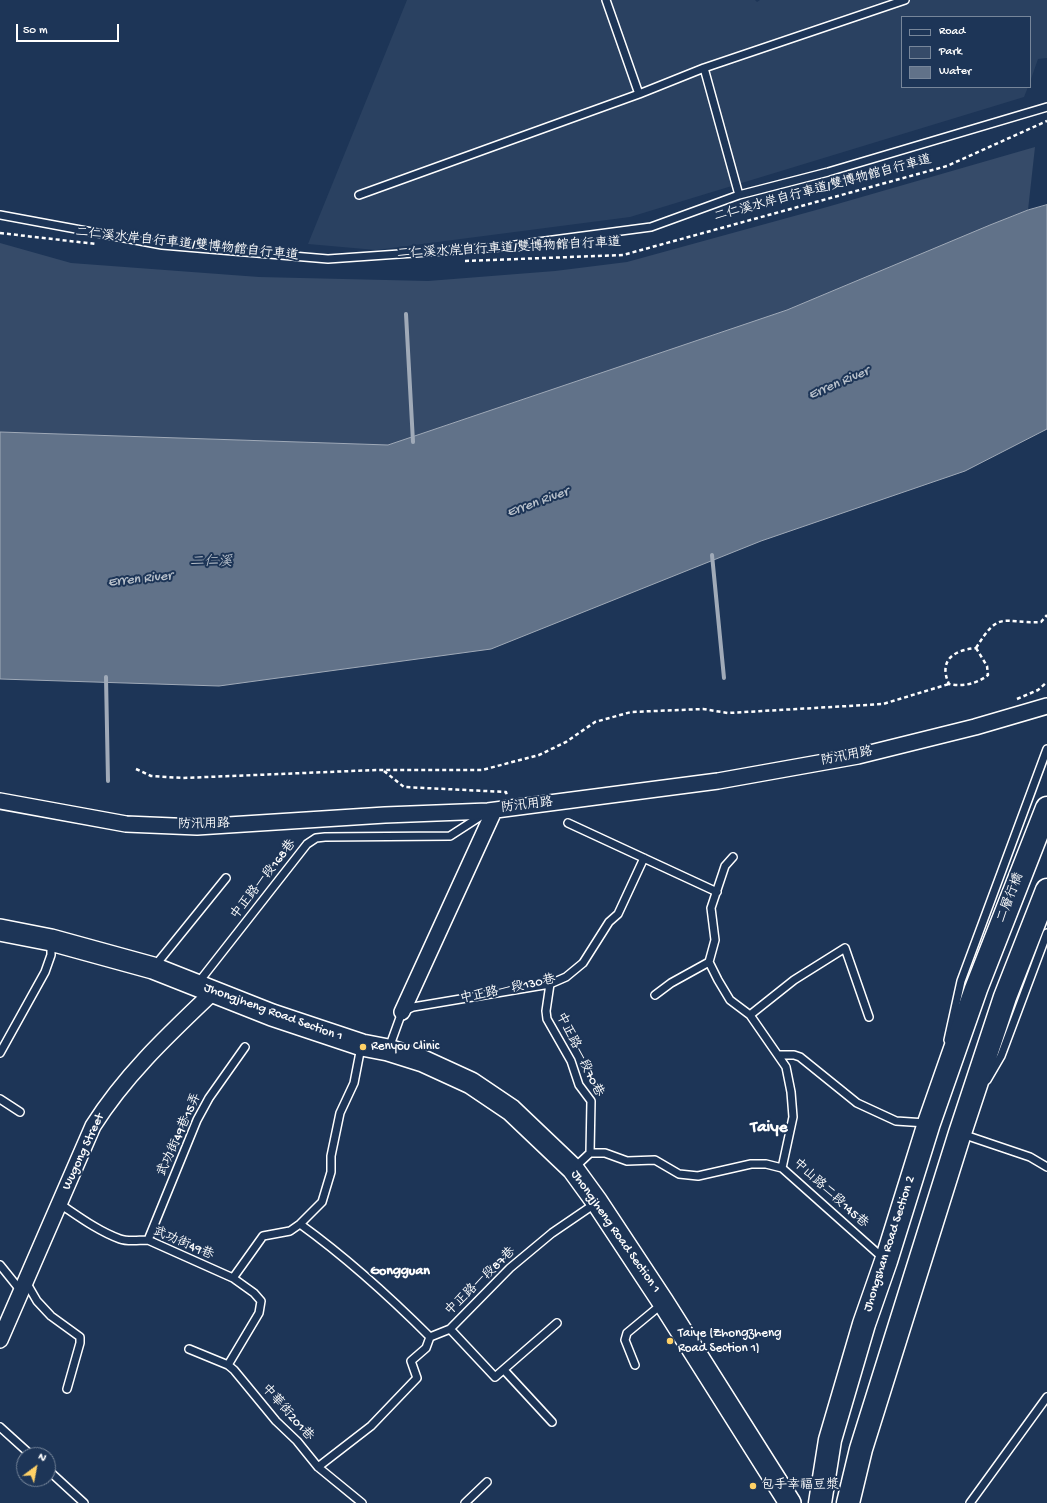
<!DOCTYPE html>
<html>
<head>
<meta charset="utf-8">
<style>
  body { margin:0 }
  #map { position:relative; width:1047px; height:1503px; overflow:hidden; background:#1d3557; font-family:"Gochi Hand",sans-serif }
  canvas { display:block }
  .legend { position:absolute; left:901px; top:16px; width:130px; height:72px; box-sizing:border-box; background:#1d3557; border:1px solid #77869a; margin:0; padding:5px 7px; list-style:none; font-size:12px; color:#fff }
  .legend li { display:flex; align-items:center; gap:8px; height:20px }
  .legend b { width:20px; border:1px solid #77869a }
  .north { position:absolute; left:16px; top:1447px; width:40px; height:40px; box-sizing:border-box; background:#1d3557; border:1px solid #77869a; border-radius:50%; rotate:32deg; font-size:11px; font-weight:700; line-height:16px; text-align:center; color:#fff }
  .north::after { content:''; display:block; margin:auto; width:14px; height:18px; background:#ffd166; clip-path:polygon(50% 0,100% 100%,50% 72%,0 100%) }
  .scale { position:absolute; left:16px; top:24px; width:103px; height:18px; box-sizing:border-box; border:2px solid #fff; border-top:0; padding-left:5px; font-size:12px; line-height:14px; white-space:nowrap; color:#fff; -webkit-text-stroke:3px #1d3557; paint-order:stroke }
</style>
</head>
<body>
<div id="map">
<canvas width="1047" height="1503"></canvas>
<ul class="legend">
<li><b style="height:5px;background:#1d3557"></b>Road</li>
<li><b style="height:11px;background:#364b69"></b>Park</li>
<li><b style="height:11px;background:#617289"></b>Water</li>
</ul>
<div class="north">N</div>
<div class="scale">50 m</div>
</div>
<script>
const ctx = document.querySelector('canvas').getContext('2d');
ctx.lineJoin = 'round';
function paint(path, color) {
  ctx.fillStyle = color;
  ctx.fill(path, 'evenodd');
}
function stroke(path, color, width, dash) {
  ctx.strokeStyle = color;
  ctx.lineWidth = width;
  ctx.lineCap = dash ? 'butt' : 'round';
  ctx.setLineDash(dash || []);
  ctx.stroke(path);
}
function label(font, color, halo, rows, align = 'center') {
  ctx.font = font + ' "Gochi Hand","LXGW WenKai TC",sans-serif';
  ctx.lineWidth = 4;
  ctx.setLineDash([]);
  ctx.textBaseline = 'middle';
  ctx.strokeStyle = halo;
  ctx.fillStyle = color;
  for (const [text, x, y, turn = 0] of rows) {
    ctx.save();
    ctx.translate(x, y);
    ctx.rotate((+turn || 0) * Math.PI / 180);
    ctx.textAlign = isNaN(turn) ? turn : align;
    if (halo) ctx.strokeText(text, 0, 0);
    ctx.fillText(text, 0, 0);
    ctx.restore();
  }
}
paint(new Path2D(`
  M407 0H755L757 2 760 0H1047V58L1038 59 1030 82V17H902V87H1028L1024 97 630 217 376 250 308 244Z`), '#2a4161');
paint(new Path2D(`
  M1035 147 1028 210 787 310 388 445 0 432V243L71 263 259 277 428 281 555 271 627 262 827 207Z`), '#364b69');
const water = new Path2D(`
  M1047 205V429L965 471 761 541 491 649 219 686 0 679V432L388 445 787 310 990 225 1028 210Z`);
paint(water, '#617289');
stroke(water, '#a0aab8', 1);
stroke(new Path2D(`
  M406 314 413 442
  M712 555 724 678
  M106 677 108 781`), '#a0aab8', 4);
const lane = new Path2D(`
  M606 0 639 94
  M704 68 739 195
  M359 195 639 94 704 68 905 0
  M0 215 162 245 328 259 500 247 651 227 739 195 828 172 1047 107
  M568 823 717 892
  M733 857 725 866 711 908 715 940 709 962 718 980 730 1000 750 1015 786 1067 791 1092 793 1117 782 1168
  M154 967 226 878
  M198 983 307 844 316 838 325 837 450 836 484 814
  M550 984 546 1011 547 1019 571 1061 579 1085 591 1101 590 1153H605L627 1161 655 1160 679 1174 698 1176 751 1164H766L782 1168 883 1258
  M655 995 671 983 709 962
  M750 1015 794 980 845 948 869 1017
  M948 1040 961 981 1047 749
  M389 1048 402 1012 413 1007 550 984 566 977 583 963 609 922 618 914 644 858
  M0 1053 45 972 51 955V942
  M778 1055H794L800 1057 857 1103 896 1121 926 1123
  M987 1080 1001 1056 1047 933
  M0 1099 20 1112
  M962 1134 1030 1157 1047 1167
  M574 1168 590 1153
  M60 1204C78 1216 98 1231 120 1239 128 1242 139 1240 148 1240L233 1278
  M300 1224C347 1258 389 1296 430 1337
  M148 1240 197 1120 209 1098 245 1047
  M0 1265 21 1291
  M26 1282 37 1301 51 1316 80 1337V1343L67 1389
  M450 1329 495 1377 557 1323
  M189 1349 228 1365 234 1370 276 1421 297 1441 318 1467 362 1503
  M228 1365 259 1313 261 1301 254 1293 233 1278 263 1236 290 1231 300 1224 322 1202 331 1172V1156L340 1113 354 1083 361 1047
  M635 1365 625 1340 627 1333 662 1304
  M504 1370 552 1422
  M0 1427 31 1455
  M318 1467 371 1426 417 1378 411 1361 426 1348 430 1337 450 1329 510 1268 552 1233 596 1203
  M48 1470 84 1503
  M465 1503 487 1482
  M970 1503 1047 1397`);
const street = new Path2D(`
  M0 801 126 824 197 827 385 815 488 811 718 781 858 756 975 727 1047 706
  M402 1012 494 811
  M0 1340 93 1126C125 1075 169 1034 212 993`);
const secondary = new Path2D(`
  M0 930 51 940 153 968 272 1015 362 1045 388 1050 423 1061 471 1083 511 1110 573 1169 597 1202 663 1302 790 1503`);
const primary = new Path2D(`
  M820 1503 830 1440 864 1324 886 1261 929 1123 976 989 1047 808
  M848 1503 861 1449 960 1133 1005 997 1047 890`);
stroke(lane, '#fff', 10);
stroke(street, '#fff', 18);
stroke(secondary, '#fff', 24);
stroke(primary, '#fff', 25);
stroke(new Path2D(`
  M0 233 96 244
  M465 261 623 255 947 166 1047 121
  M976 648 987 666 988 675C977 684 962 687 949 684 938 660 954 650 976 648Z
  M976 648C1000 609 1002 624 1041 622L1047 615
  M1017 699 1038 690 1047 682
  M136 769 151 776 183 778 376 770H482L539 755 566 742 595 722 631 712 703 709 728 713 883 704 949 684
  M384 771 404 787 506 792 507 796`), '#fff', 2.5, [4, 3]);
stroke(lane, '#1d3557', 7);
stroke(street, '#1d3557', 15);
stroke(secondary, '#1d3557', 21);
stroke(primary, '#1d3557', 22);
for (const [x, y, r, color] of [
  [363,1047,4,"#ffd166"],
  [670,1341,4,"#ffd166"],
  [753,1486,4,"#ffd166"]
]) {
  const dot = new Path2D();
  dot.arc(x, y, r, 0, 2 * Math.PI);
  ctx.fillStyle = color;
  ctx.fill(dot);
  stroke(dot, '#1d3557', 1.5);
}
label('13px', '#fff', '#1d3557', [
  ["二仁溪水岸自行車道/雙博物館自行車道",823,189,-15],
  ["二仁溪水岸自行車道/雙博物館自行車道",187,245,6],
  ["二仁溪水岸自行車道/雙博物館自行車道",509,249,-3],
  ["防汛用路",847,757,-11],
  ["防汛用路",527,806,-7],
  ["防汛用路",204,825,-1],
  ["中正路一段168巷",264,880,-52],
  ["二層行橋",1011,898,-69],
  ["中正路一段130巷",508,990,-12],
  ["Jhongjheng Road Section 1",273,1013,20],
  ["中正路一段70巷",579,1055,64],
  ["武功街49巷15弄",180,1135,-66],
  ["Wugong Street",84,1152,-65],
  ["中山路二段145巷",830,1194,42],
  ["Jhongjheng Road Section 1",615,1232,55],
  ["武功街49巷",183,1244,23],
  ["Jhongshan Road Section 2",890,1244,-72],
  ["中正路一段87巷",481,1282,-44],
  ["中華街201巷",287,1413,48]
]);
label('13px', '#fff', '#1d3557', [
  ["Renyou Clinic",371,1047],
  ["Taiye (Zhongzheng",678,1334],
  ["Road Section 1)",678,1349],
  ["包手幸福豆漿",761,1486]
], 'left');
label('italic 14px', '#b8c0ca', '#1d3557', [
  ["Erren River",839,384,-23],
  ["Erren River",538,503,-20],
  ["二仁溪",211,563],
  ["Erren River",140,580,-6]
]);
label('bold 14px', '#fff', '#1d3557', [
  ["Gongguan",400,1272]
]);
label('bold 17px', '#fff', '#1d3557', [
  ["Taiye",769,1128]
]);
</script>
</body>
</html>
